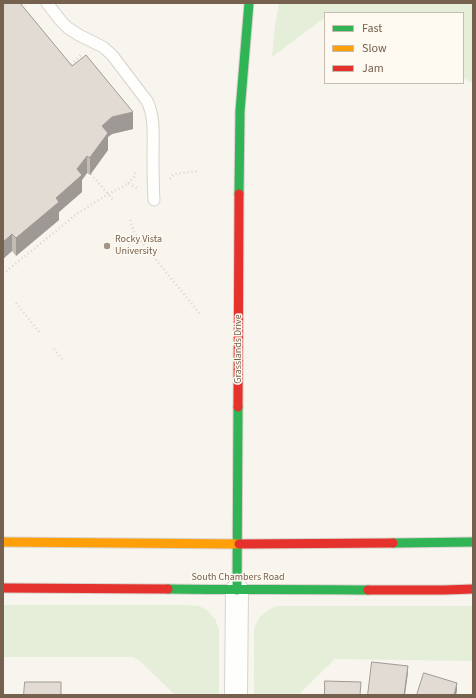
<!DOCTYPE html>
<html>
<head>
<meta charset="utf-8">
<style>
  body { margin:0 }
  #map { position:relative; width:476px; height:698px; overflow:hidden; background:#f8f5ee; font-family:"Source Sans 3",sans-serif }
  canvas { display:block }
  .frame { position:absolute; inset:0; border:4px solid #76604e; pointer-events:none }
  .legend { position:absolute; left:324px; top:12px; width:140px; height:72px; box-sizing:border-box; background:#fefaf1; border:1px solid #c8bcb0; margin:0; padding:5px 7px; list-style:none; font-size:12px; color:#76604e }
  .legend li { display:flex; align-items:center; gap:8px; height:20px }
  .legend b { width:20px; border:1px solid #c8bcb0 }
</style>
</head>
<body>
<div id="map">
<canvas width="476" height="698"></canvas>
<div class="frame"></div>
<ul class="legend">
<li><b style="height:5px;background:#30b455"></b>Fast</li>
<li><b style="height:5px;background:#ff9f0a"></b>Slow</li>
<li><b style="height:5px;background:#e5322d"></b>Jam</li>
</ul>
</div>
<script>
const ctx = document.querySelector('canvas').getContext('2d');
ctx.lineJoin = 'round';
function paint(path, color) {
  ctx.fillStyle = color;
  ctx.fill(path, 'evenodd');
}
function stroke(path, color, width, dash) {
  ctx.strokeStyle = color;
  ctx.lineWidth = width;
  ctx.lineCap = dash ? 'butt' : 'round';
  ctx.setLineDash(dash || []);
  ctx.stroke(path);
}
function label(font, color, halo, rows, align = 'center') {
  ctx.font = font + ' "Source Sans 3",sans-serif';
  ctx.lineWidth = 3;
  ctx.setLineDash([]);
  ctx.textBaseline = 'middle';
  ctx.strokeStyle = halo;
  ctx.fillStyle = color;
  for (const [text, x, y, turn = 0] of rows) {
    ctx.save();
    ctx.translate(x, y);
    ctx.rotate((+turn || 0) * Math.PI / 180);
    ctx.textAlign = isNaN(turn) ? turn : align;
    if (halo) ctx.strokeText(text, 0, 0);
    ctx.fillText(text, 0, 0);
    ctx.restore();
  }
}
paint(new Path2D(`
  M279 3H473V83L463 78V13H325V19L324 18 272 57 275 27Z
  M3 605H185L199 606 207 610 215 619 219 629V695H175L139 660 132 657H3Z
  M279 606H473V661L335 659 298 695H254V630C257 617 266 609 279 606Z`), '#e4eed9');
const lane = new Path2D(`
  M47 3 61 21 68 28 79 35 103 47 112 55 147 101C155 117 153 136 153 153 153 169 153 184 154 200`);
const street = new Path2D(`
  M236 695 237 590`);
const fast = new Path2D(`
  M239 194 240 111 249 3
  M393 543 473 542
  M168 589C235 590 301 589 368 590
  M237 590 238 407`);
const slow = new Path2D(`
  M3 542 239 544`);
const jam = new Path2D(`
  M238 407 239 194
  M239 544 393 543
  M3 588 168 589
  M368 590H444L473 589`);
stroke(lane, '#d7d2cc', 13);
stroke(street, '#d7d2cc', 24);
stroke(fast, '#d8d2cc', 11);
stroke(slow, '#d8d2cc', 11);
stroke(jam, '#d8d2cc', 11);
stroke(new Path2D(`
  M68 67 82 54
  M91 174 114 201
  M170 179 174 174 199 171
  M128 183 134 177 136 170
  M130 220 134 232 139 239 201 315
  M3 274 78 213 108 194 124 186 128 183 137 188
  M16 303 40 333
  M54 349 64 361`), '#dad5cf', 2.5, [1, 3]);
stroke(lane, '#fefefc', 11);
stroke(street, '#fefefc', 22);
stroke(fast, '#30b455', 9);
stroke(slow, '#ff9f0a', 9);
stroke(jam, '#e5322d', 9);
paint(new Path2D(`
  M72 66 133 129 112 134 108 137V150L90 175 87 173 82 180V192L59 212V220L16 256 12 251 3 259Z`), '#c2bcb5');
paint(new Path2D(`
  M133 112V129L112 134 108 137V150L90 175V158L102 126 112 117Z
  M87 156V173L82 180V192L59 212V220L16 256V238L56 198Z
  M12 234V251L3 259V242Z
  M408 666V673L405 695H404Z
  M457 683V691L456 695H454Z`), '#9e9994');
const building = new Path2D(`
  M3 3H20L72 66 86 55 133 112 112 117 102 126 108 133 91 156 90 158 87 156 77 169 82 175 56 198 59 202 16 238 12 234 3 242Z
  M372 662 408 666 404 695H368Z
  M424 673 457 683 454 695H417Z
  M325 681 361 682 360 695H325Z
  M25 682H61V695H24Z`);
paint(building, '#e2dbd3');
stroke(building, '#9e9994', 1);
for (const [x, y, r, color] of [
  [107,246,4,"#a49486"]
]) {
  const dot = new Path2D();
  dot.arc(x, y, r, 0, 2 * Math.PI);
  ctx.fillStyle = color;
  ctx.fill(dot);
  stroke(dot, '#fefaf1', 1.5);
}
label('10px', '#76604e', '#fefaf1', [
  ["Rocky Vista",115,240],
  ["University",115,252]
], 'left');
label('10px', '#76604e', '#fefaf1', [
  ["Grasslands Drive",239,349,-90],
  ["South Chambers Road",238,578]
]);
</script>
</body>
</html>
